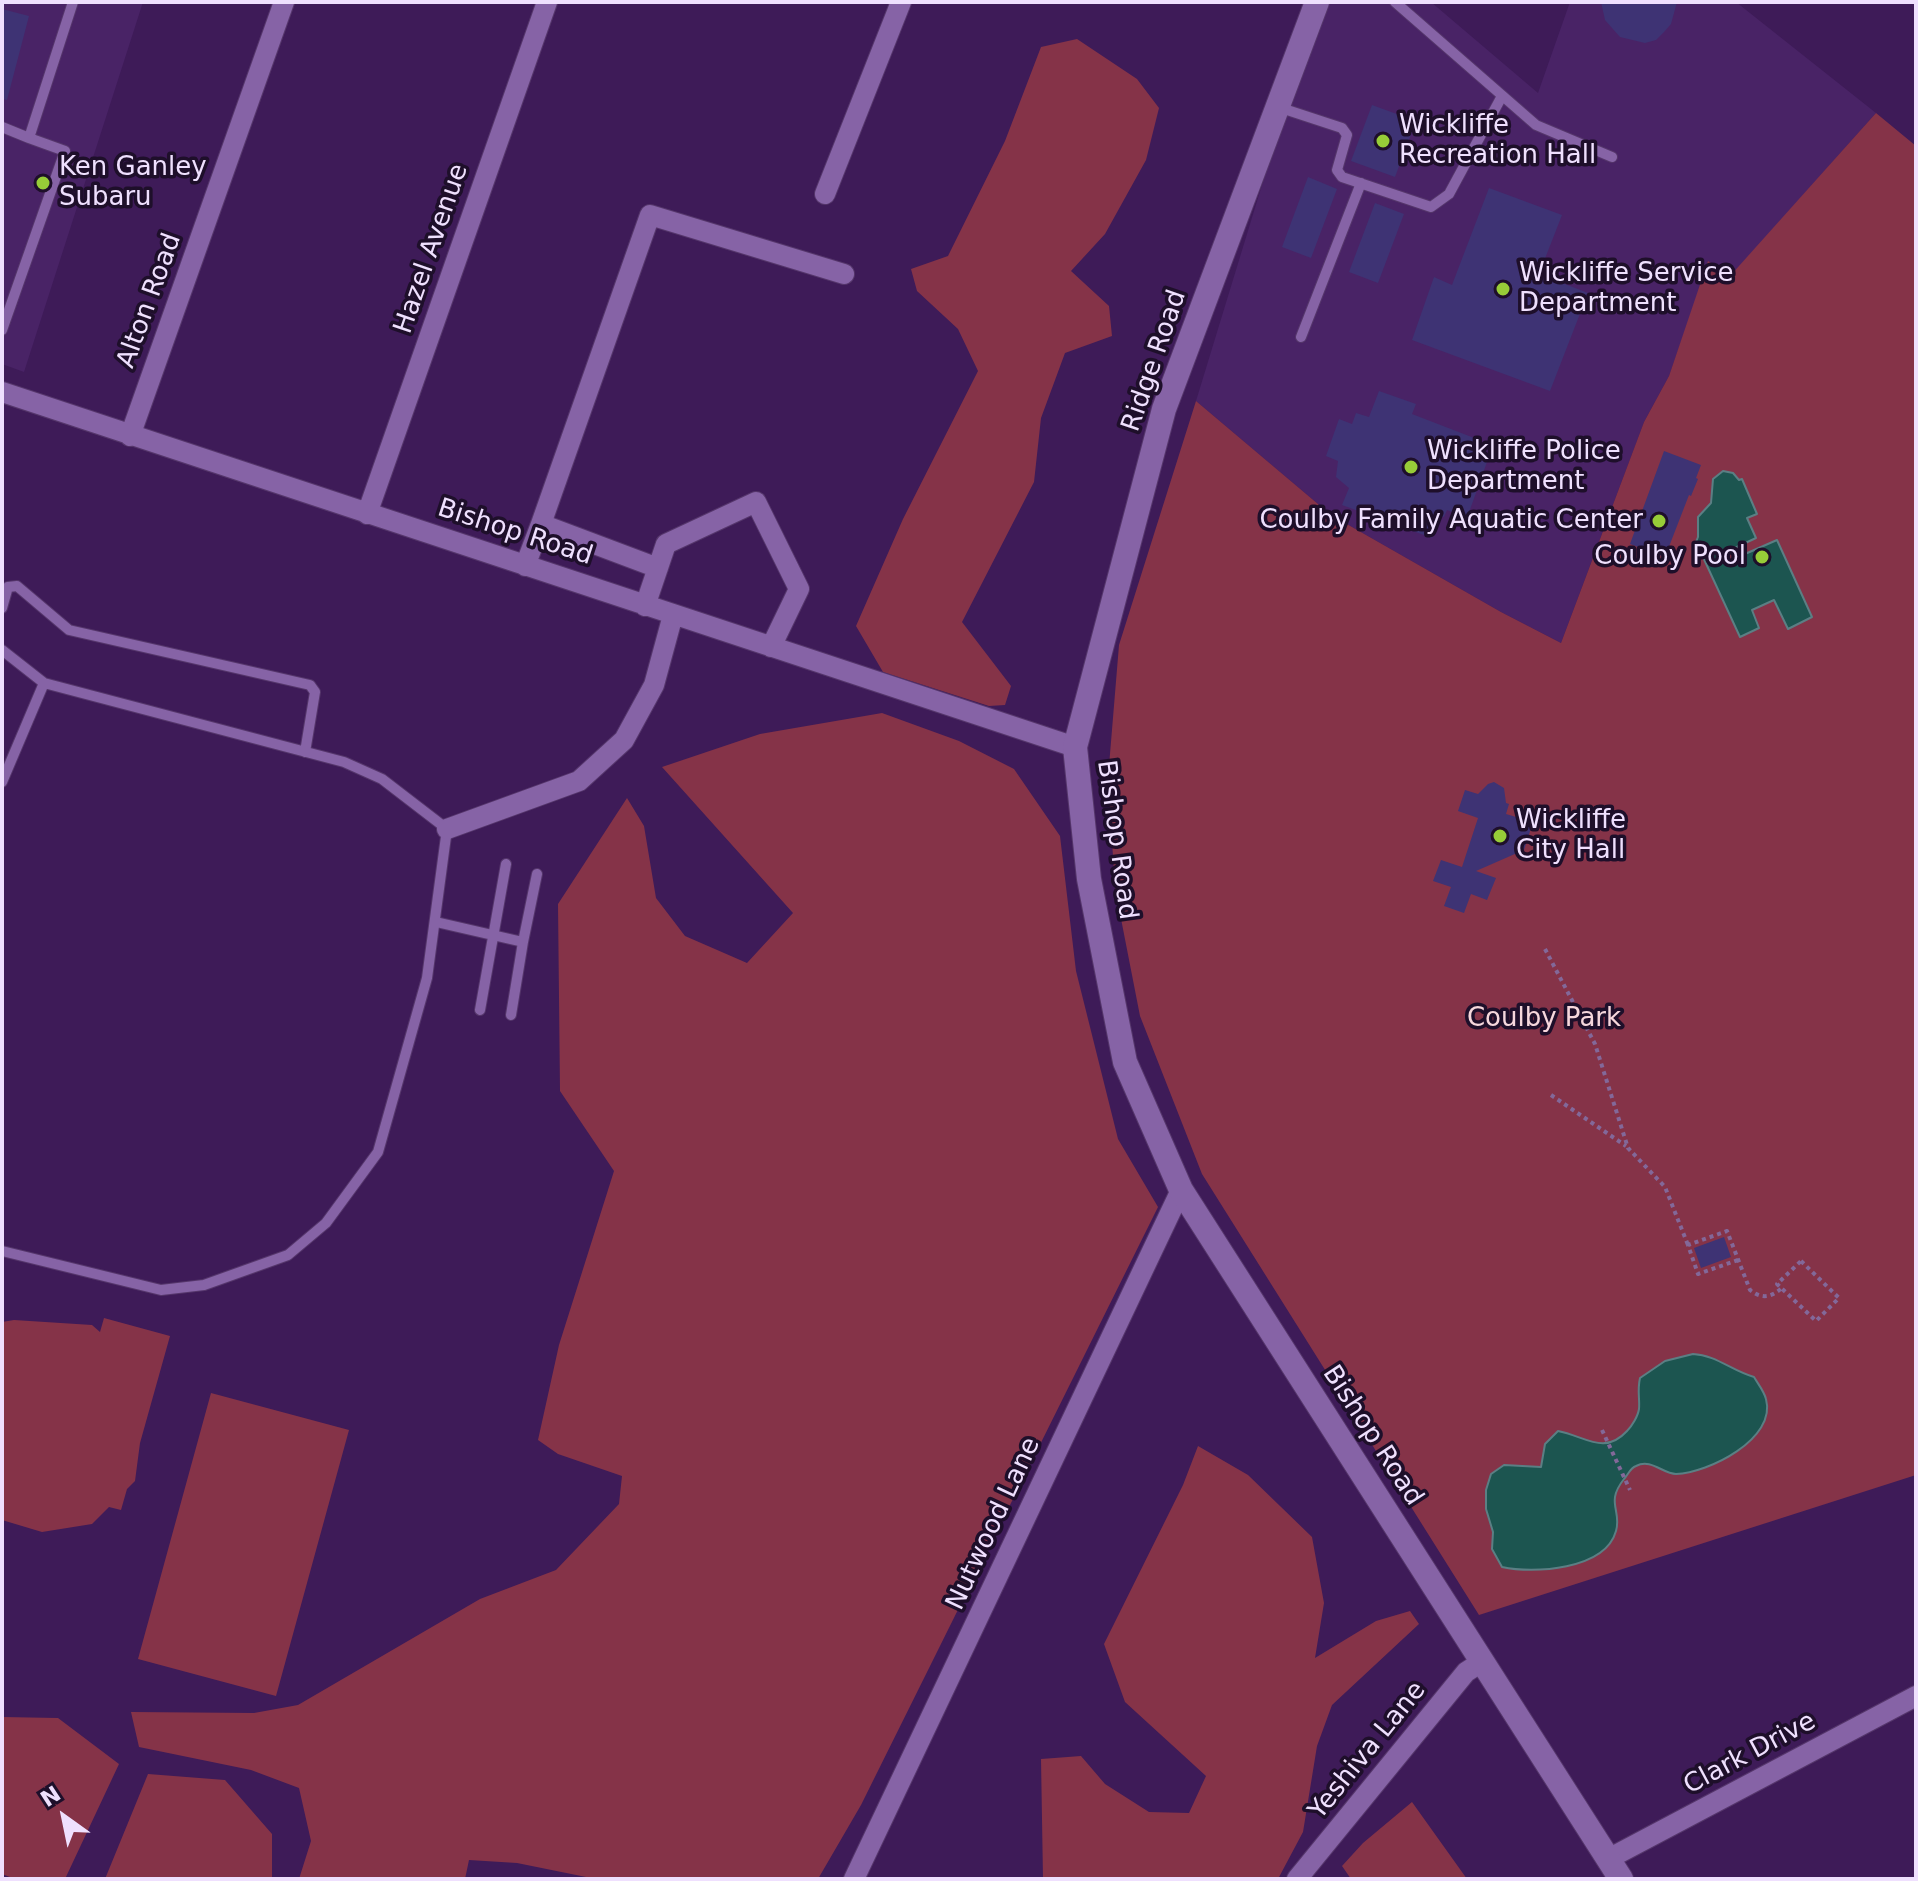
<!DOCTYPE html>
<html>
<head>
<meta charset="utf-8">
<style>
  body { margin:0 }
  #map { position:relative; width:1918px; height:1881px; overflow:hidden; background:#3e1b58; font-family:"DejaVu Sans",sans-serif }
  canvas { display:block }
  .frame { position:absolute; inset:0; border:4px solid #efe0fe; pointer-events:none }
  .north { position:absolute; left:24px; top:1777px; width:80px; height:80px; -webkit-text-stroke:6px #1e0f2a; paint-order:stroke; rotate:327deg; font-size:22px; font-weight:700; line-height:32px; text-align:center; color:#efe0fe }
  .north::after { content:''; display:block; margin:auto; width:28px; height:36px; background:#efe0fe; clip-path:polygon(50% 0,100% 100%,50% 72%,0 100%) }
</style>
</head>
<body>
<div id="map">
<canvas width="1918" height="1881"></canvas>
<div class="frame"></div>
<div class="north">N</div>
</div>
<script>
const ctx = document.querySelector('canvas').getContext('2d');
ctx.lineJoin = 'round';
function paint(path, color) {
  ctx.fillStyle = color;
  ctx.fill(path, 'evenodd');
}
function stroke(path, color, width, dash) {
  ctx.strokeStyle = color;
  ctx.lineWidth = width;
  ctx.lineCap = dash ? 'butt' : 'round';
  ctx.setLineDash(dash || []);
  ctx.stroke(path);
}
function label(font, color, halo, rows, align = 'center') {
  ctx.font = font + ' "DejaVu Sans",sans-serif';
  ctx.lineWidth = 7;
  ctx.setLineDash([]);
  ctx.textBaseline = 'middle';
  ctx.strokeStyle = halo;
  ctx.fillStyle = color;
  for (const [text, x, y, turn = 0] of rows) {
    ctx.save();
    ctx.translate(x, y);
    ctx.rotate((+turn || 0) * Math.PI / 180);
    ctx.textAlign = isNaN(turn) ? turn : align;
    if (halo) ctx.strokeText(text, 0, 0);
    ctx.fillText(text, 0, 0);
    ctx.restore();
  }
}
paint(new Path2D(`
  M2 2H143L24 372 2 364Z
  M1327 2H1431L1538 93 1570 2H1736L1876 113 1730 277 1709 262 1669 376 1644 422 1561 643 1501 612 1331 515 1196 401 1280 126Z`), '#492366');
paint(new Path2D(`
  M1077 39 1137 79 1159 108 1146 160 1105 234 1071 271 1109 306 1112 336 1065 353 1041 418 1034 482 962 622 1011 686 1005 705 989 706 883 672 856 626 903 519 978 371 958 329 917 291 911 269 948 256 1005 141 1041 47Z
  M1876 113 1916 146V1475L1479 1615 1202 1174 1140 1016 1115 888 1108 778 1119 645 1196 401 1331 515 1501 612 1561 643 1644 422 1669 376 1708 261 1730 276Z
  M882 713 959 741 1014 769 1060 836 1076 971 1118 1139 1158 1207 861 1805 818 1879 591 1878 517 1863 469 1860 465 1879H299L311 1841 299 1788 251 1770 139 1747 131 1712 254 1713 298 1705 480 1599 556 1570 619 1504 622 1476 558 1454 538 1440 559 1345 614 1171 560 1091 558 904 627 798 644 826 656 898 685 936 747 963 793 913 662 767 760 734Z
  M104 1318 170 1336 140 1443 135 1481 127 1489 121 1510 109 1507 92 1524 42 1532 2 1520V1322L14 1320 92 1325 100 1332Z
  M211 1393 349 1430 276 1696 138 1659Z
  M1198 1446 1248 1475 1312 1537 1324 1603 1315 1658 1376 1621 1410 1611 1419 1624 1332 1705 1317 1746 1303 1832 1278 1879H1043L1041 1759 1081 1756 1105 1784 1149 1812 1189 1813 1206 1776 1125 1702 1104 1644 1183 1485Z
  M2 1717 58 1718 119 1764 65 1879H15L2 1874Z
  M148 1774 225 1780 272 1834V1879H105Z
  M1412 1802 1467 1879H1351L1342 1866 1363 1843Z`), '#853348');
const water = new Path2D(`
  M1723 471 1733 473 1739 480 1742 479 1757 514 1747 518 1756 538 1726 552 1729 561 1777 540 1812 617 1788 629 1774 600 1752 610 1759 628 1740 637 1696 542 1698 537V517L1711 503 1713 479Z
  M1693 1354C1716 1355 1732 1371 1754 1377 1758 1384 1764 1391 1766 1399 1777 1439 1708 1473 1676 1474 1663 1474 1651 1458 1636 1466 1630 1468 1628 1475 1624 1479 1605 1503 1622 1510 1616 1531 1605 1570 1533 1574 1502 1567L1492 1549 1493 1532 1486 1509V1490L1491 1474 1504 1465 1541 1467 1545 1444 1558 1431C1585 1436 1604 1456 1627 1431 1632 1426 1638 1416 1639 1409 1640 1399 1637 1391 1640 1378L1665 1361Z`);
paint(water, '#1c5550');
stroke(water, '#5b7f84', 2);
paint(new Path2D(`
  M1601 2H1677L1671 24 1664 32 1656 40 1645 43 1620 37 1605 20Z
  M2 9 29 16 7 100 2 99Z
  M1372 105 1416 121 1395 177 1351 161Z
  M1308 177 1337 189 1311 258 1282 247Z
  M1489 188 1562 215 1539 274 1588 293 1550 391 1412 340 1434 277 1452 285Z
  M1375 203 1404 214 1378 283 1349 272Z
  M1379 391 1416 404 1412 414 1482 441 1475 458 1487 462 1467 518 1447 510 1444 517 1440 516 1432 538 1342 505 1349 488 1336 477 1338 461 1326 456 1339 419 1352 424 1356 413 1369 417Z
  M1664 451 1701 465 1696 478 1698 479 1691 496 1689 495 1665 557 1630 544Z
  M1494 782 1504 788 1506 803 1509 804 1506 814 1533 822 1524 850 1476 871 1496 878 1487 900 1471 894 1464 913 1444 906 1451 887 1433 881 1441 860 1462 867 1478 818 1458 811 1465 790 1478 794 1488 784Z
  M1724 1237 1731 1257 1701 1268 1694 1248Z`), '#3e3374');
const lane = new Path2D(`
  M1395 2 1536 125 1612 157
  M1278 107 1342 128 1347 135 1337 170 1342 177 1431 207 1449 194 1502 96
  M2 127 29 138
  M2 330 65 151 29 138 73 2
  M1301 337 1361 183
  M2 608 8 587 17 586 69 630 310 685 315 692 305 752
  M2 650 44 683 344 762 382 779 447 829 427 978 378 1152 326 1223 288 1255 204 1285 161 1290 2 1251
  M2 782 44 683
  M436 922 523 942 511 1015
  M523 942 537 874
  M480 1010 506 864`);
const street = new Path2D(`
  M825 194 901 2
  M2 392 1075 747
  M130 436 284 2
  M367 514 547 2
  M525 566 541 524
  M658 568 541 524 650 215 844 274
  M645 606 666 544 756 502 799 589 771 647
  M447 829 579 781 624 740 654 685 673 615
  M1608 1859 1916 1696
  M854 1879 1181 1190
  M1297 1879 1466 1672 1483 1661`);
const secondary = new Path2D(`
  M1317 2 1164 409 1079 732 1075 747 1089 879 1125 1062 1181 1190 1621 1879`);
stroke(lane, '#55366b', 12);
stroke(street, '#55366b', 22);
stroke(secondary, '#55366b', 26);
stroke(new Path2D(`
  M1545 949 1595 1044 1628 1148 1665 1187 1688 1245
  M1551 1095 1626 1146
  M1738 1260 1698 1274 1688 1245 1727 1231 1750 1290C1762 1299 1770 1298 1782 1288
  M1801 1261 1839 1298 1816 1321 1777 1284Z
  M1602 1430 1630 1490`), '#836899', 4, [4, 4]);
stroke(lane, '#8663a6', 10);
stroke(street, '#8663a6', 20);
stroke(secondary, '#8663a6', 24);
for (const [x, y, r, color] of [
  [1383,141,8,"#97cc38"],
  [43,183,8,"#97cc38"],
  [1503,289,8,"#97cc38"],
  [1411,467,8,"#97cc38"],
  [1659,521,8,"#97cc38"],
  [1762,557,8,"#97cc38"],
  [1500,836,8,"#97cc38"]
]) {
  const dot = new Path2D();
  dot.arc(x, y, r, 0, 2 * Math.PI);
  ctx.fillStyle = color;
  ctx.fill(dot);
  stroke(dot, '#1e0f2a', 3);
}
label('26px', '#efe0fe', '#1e0f2a', [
  ["Wickliffe",1399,126],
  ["Recreation Hall",1399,156],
  ["Ken Ganley",59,168],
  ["Subaru",59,198],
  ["Wickliffe Service",1519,274],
  ["Department",1519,304],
  ["Wickliffe Police",1427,452],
  ["Department",1427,482],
  ["Coulby Family Aquatic Center",1643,521,"right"],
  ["Coulby Pool",1746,557,"right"],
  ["Wickliffe",1516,821],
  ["City Hall",1516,851]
], 'left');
label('26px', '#efe0fe', '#1e0f2a', [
  ["Hazel Avenue",432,249,-71],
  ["Alton Road",150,301,-70],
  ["Ridge Road",1155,361,-71],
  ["Bishop Road",515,533,18],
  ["Bishop Road",1116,840,82],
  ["Bishop Road",1372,1436,57],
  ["Nutwood Lane",994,1524,-65],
  ["Yeshiva Lane",1368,1751,-51],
  ["Clark Drive",1750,1754,-28]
]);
label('26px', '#f6d7dc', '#1e0f2a', [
  ["Coulby Park",1544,1019]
]);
</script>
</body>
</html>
